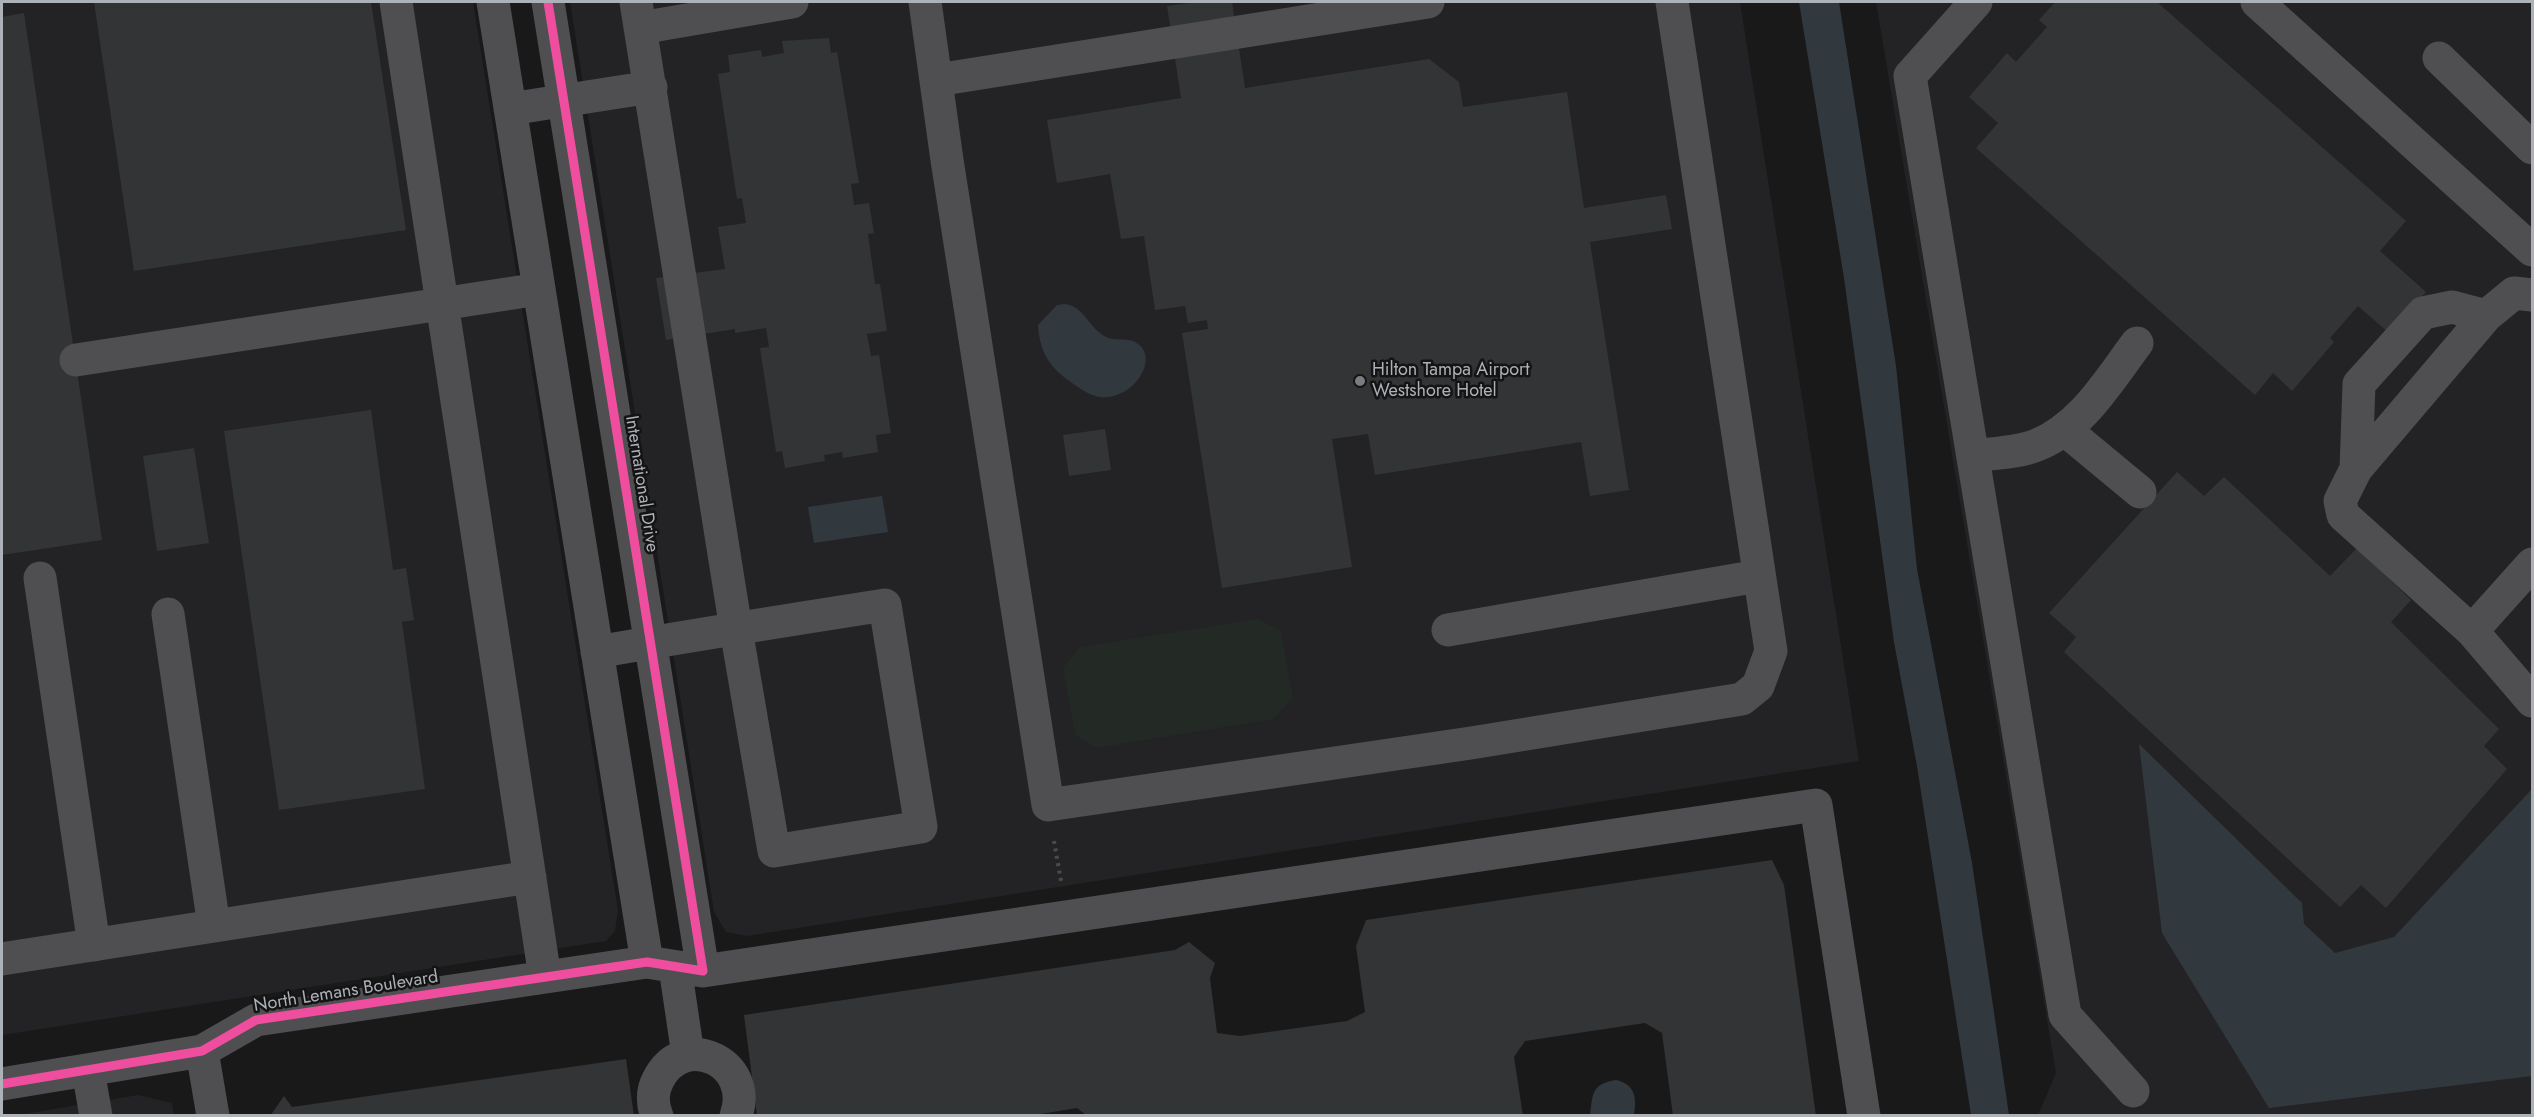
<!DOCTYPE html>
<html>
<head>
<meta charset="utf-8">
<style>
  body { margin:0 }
  #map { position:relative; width:2534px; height:1117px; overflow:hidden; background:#19191a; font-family:Jost,sans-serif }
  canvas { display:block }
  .frame { position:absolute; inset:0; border:3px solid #adb1b8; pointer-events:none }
</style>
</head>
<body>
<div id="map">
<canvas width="2534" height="1117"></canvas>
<div class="frame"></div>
</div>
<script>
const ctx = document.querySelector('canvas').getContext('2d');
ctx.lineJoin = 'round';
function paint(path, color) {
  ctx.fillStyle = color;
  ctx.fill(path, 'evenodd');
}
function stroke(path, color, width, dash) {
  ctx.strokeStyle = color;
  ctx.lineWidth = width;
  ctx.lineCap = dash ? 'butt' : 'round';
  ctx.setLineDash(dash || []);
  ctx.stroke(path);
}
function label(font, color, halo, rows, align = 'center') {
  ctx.font = font + ' Jost,sans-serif';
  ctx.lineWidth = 5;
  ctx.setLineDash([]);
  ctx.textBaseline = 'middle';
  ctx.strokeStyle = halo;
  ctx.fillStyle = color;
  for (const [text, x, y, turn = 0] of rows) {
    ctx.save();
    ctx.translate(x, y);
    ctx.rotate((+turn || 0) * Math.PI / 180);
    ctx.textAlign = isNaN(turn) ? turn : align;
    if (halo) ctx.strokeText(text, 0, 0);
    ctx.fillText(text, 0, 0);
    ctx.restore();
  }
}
paint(new Path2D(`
  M2 2H473L618 910 615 931 606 941 2 1035Z
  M570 2H1740L1859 761 747 936 726 932 714 912Z
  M1876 2H2532V1115H2038L2056 1073Z
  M138 1095 172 1103 174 1115 12 1116Z`), '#232325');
paint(new Path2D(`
  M1257 619 1281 631 1293 698 1273 719 1097 748 1075 735 1063 668 1080 647Z`), '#232924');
paint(new Path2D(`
  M1799 2H1839L1896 366 1917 569 1972 863 2009 1115H1971L1917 766 1894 642 1844 278Z
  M1064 304C1085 306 1088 328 1106 337 1114 341 1125 338 1133 341 1163 354 1135 401 1100 397 1087 395 1075 385 1064 377 1047 364 1039 347 1038 325L1057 305Z
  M882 496 888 532 814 543 808 507Z
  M2139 744 2302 903 2304 924 2335 953 2394 937 2532 789V1076L2269 1108 2162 933Z
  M1616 1080C1635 1084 1637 1098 1634 1115H1590C1593 1094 1591 1084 1616 1080Z`), '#32393e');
paint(new Path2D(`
  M94 2H371L406 230 134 271Z
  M1197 2H1232L1245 88 1429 59 1459 82 1463 107 1567 92 1584 208 1666 195 1672 229 1590 242 1629 490 1590 496 1581 442 1375 475 1368 434 1332 439 1352 567 1222 588 1182 333 1208 329 1207 320 1188 323 1185 306 1155 310 1144 236 1121 239 1110 174 1057 183 1047 120 1181 98 1167 6Z
  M2055 2H2157L2406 221 2380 251 2426 292 2389 333 2358 306 2330 338 2334 342 2292 391 2273 373 2255 395 1976 148 1998 123 1969 97 2007 53 2016 62 2047 27 2039 20Z
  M24 13 102 540 2 555V17Z
  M829 38 831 53 837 52 859 183 851 184 854 205 869 203 874 233 868 234 875 284H880L887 331 867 334 871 356 879 355 891 433 876 435 878 452 843 458 842 452 824 455 825 461 785 468 782 451 776 452 760 348 769 347 766 328 735 333V329L666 340 656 278 725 269 718 227 746 223 742 198 737 199 718 74 730 72 728 55 761 50 762 57 784 53 782 41Z
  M371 410 393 570 406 568 414 620 402 622 425 789 279 810 224 431Z
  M1105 429 1111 470 1069 476 1063 435Z
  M194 448 209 543 157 551 143 456Z
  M2177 472 2204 496 2224 477 2330 576 2357 548 2411 600 2391 622 2499 729 2484 746 2507 769 2386 908 2361 885 2340 907 2064 652 2076 637 2049 613Z
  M1772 860 1784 885 1816 1116H1673L1662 1033 1645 1023 1525 1041 1514 1057 1523 1116H1087L1077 1108 1029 1116H757L744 1015 1175 950 1189 942 1215 963 1210 978 1217 1033 1240 1036 1347 1021 1365 1012 1356 946 1366 920Z
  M626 1059 634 1116H270L284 1096 292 1107Z`), '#333435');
stroke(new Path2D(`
  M1054 841 1061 881`), '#4a4b4d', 4, [3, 4.5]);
stroke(new Path2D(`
  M396 2 545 977
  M493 2 647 962
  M548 2 703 971
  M925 2 947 160 1048 805 1471 743 1742 699 1758 686 1771 651 1672 2
  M1976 2 1910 76 2065 1015 2133 1091
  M2257 2 2532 250
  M640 28 792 2
  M2439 58 2532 148
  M937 80 1428 2
  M510 109 651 87
  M2532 295 2514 293 2486 316 2356 469 2340 501 2343 515 2472 631 2532 701
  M76 360 539 289
  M2064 429 2140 492
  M1973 456C1993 453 2018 453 2037 445 2082 427 2109 380 2137 343
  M2356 469 2359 384 2423 313 2452 307 2486 316
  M40 578 94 945
  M168 614 214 926
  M1448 630 1758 576
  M2472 631 2532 564
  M597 652C693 635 789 620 885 605L921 827 774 851 736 629 636 2
  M2 959 530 877
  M675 967 688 1055
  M202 1051 213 1116
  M88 1070 96 1116
  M2 1084 202 1051 256 1020 647 962 703 971 1816 805 1864 1116
  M657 1116C652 1104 652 1091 658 1080 683 1029 755 1062 736 1116`), '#4f4f52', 33);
stroke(new Path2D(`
  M2 1084 202 1051 256 1020 647 962 703 971 548 2`), '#ef4d9e', 9);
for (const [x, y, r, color] of [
  [1360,381,6,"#797c81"]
]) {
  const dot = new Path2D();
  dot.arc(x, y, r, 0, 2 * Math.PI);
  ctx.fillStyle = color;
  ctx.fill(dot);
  stroke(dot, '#141415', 2);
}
label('18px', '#adb1b8', '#141415', [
  ["Hilton Tampa Airport",1372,371],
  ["Westshore Hotel",1372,392]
], 'left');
label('18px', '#adb1b8', '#141415', [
  ["International Drive",641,484,81],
  ["North Lemans Boulevard",346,992,-9]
]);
</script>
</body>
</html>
